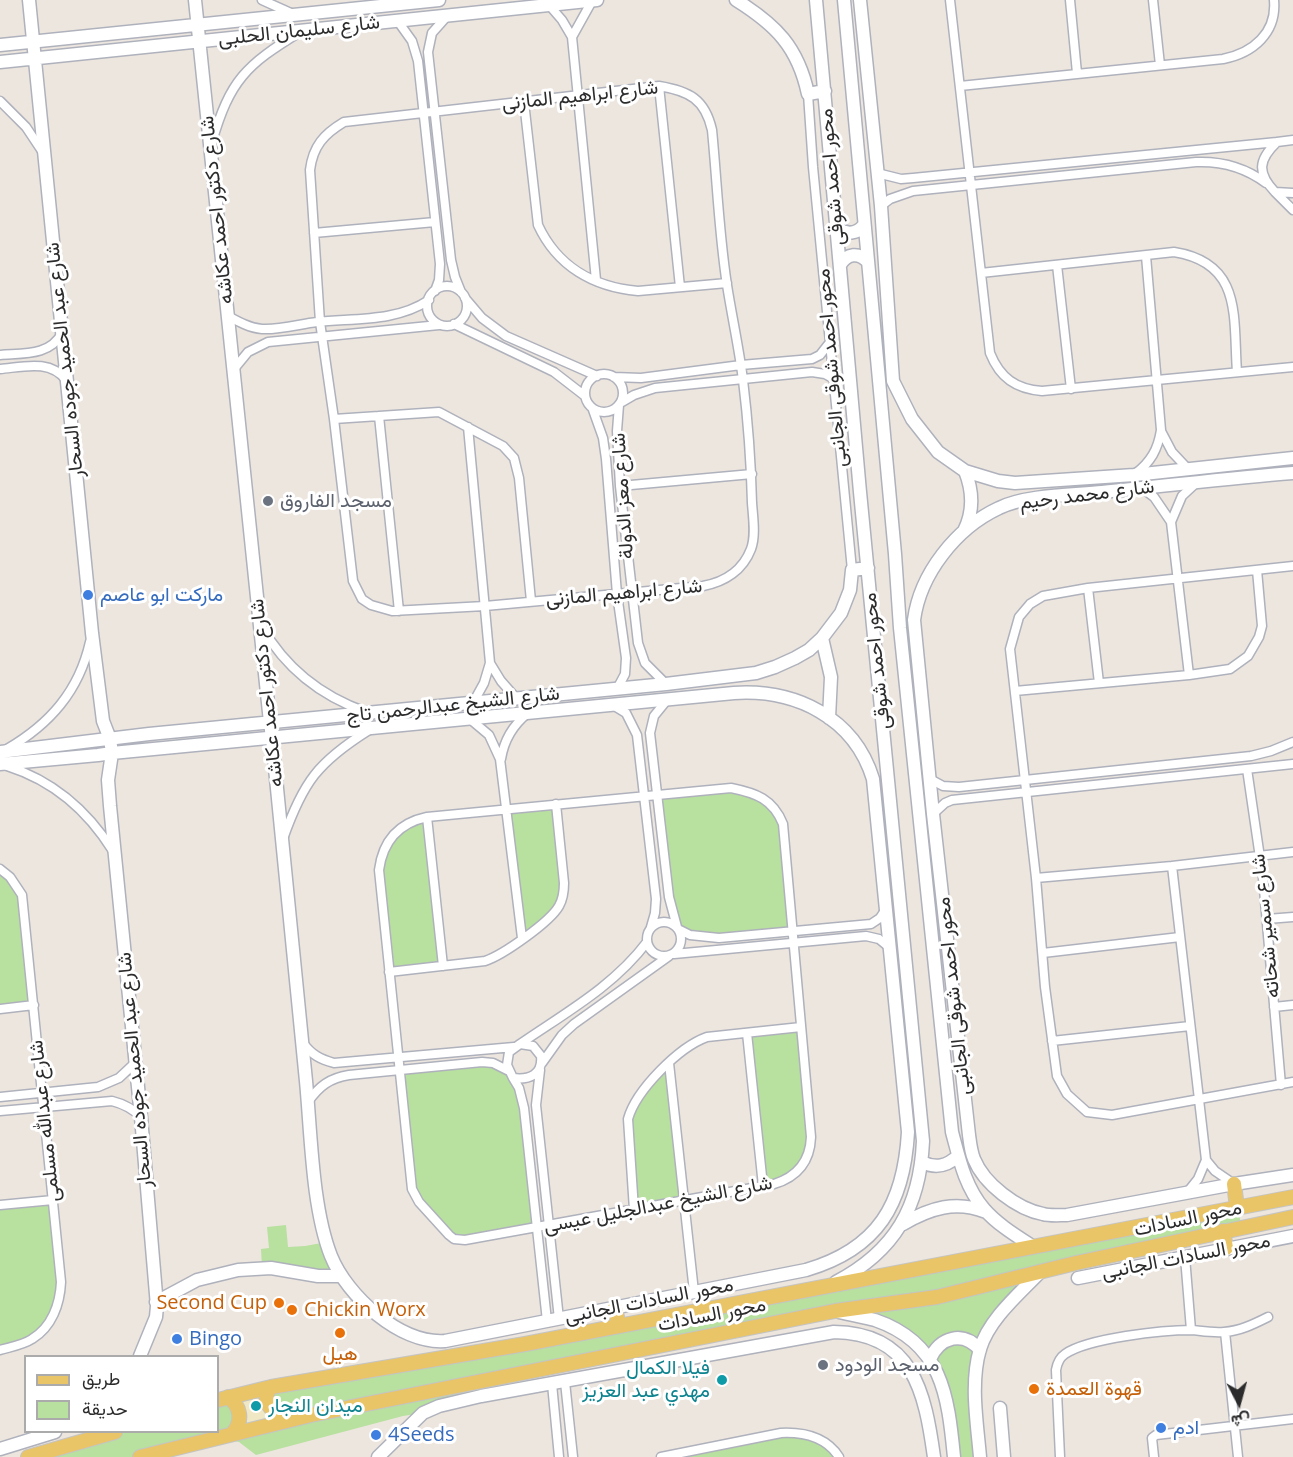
<!DOCTYPE html>
<html>
<head>
<meta charset="utf-8">
<style>
  body { margin:0 }
  #map { position:relative; width:1293px; height:1457px; overflow:hidden; background:#ede6df; font-family:"Open Sans",Vazirmatn,sans-serif }
  canvas { display:block }
  .legend { position:absolute; left:24px; top:1355px; width:195px; height:78px; box-sizing:border-box; background:#fff; border:2px solid #ababab; margin:0; padding:8px 10px; list-style:none; font-size:18px; color:#2c2c2c }
  .legend li { display:flex; align-items:center; gap:12px; height:30px }
  .legend b { width:30px; border:2px solid #ababab }
  .north { position:absolute; left:1209px; top:1373px; width:60px; height:60px; -webkit-text-stroke:4px #fff; paint-order:stroke; rotate:174deg; font-size:16px; font-weight:700; line-height:24px; text-align:center; color:#2c2c2c }
  .north::after { content:''; display:block; margin:auto; width:21px; height:27px; background:#2c2c2c; clip-path:polygon(50% 0,100% 100%,50% 72%,0 100%) }
</style>
</head>
<body>
<div id="map">
<canvas width="1293" height="1457"></canvas>
<ul class="legend">
<li><b style="height:8px;background:#eac567"></b>طريق</li>
<li><b style="height:16px;background:#b8e09f"></b>حديقة</li>
</ul>
<div class="north">ش</div>
</div>
<script>
const ctx = document.querySelector('canvas').getContext('2d');
ctx.lineJoin = 'round';
function paint(path, color) {
  ctx.fillStyle = color;
  ctx.fill(path, 'evenodd');
}
function stroke(path, color, width, dash) {
  ctx.strokeStyle = color;
  ctx.lineWidth = width;
  ctx.lineCap = dash ? 'butt' : 'round';
  ctx.setLineDash(dash || []);
  ctx.stroke(path);
}
function label(font, color, halo, rows, align = 'center') {
  ctx.font = font + ' "Open Sans",Vazirmatn,sans-serif';
  ctx.lineWidth = 6;
  ctx.setLineDash([]);
  ctx.textBaseline = 'middle';
  ctx.strokeStyle = halo;
  ctx.fillStyle = color;
  for (const [text, x, y, turn = 0] of rows) {
    ctx.save();
    ctx.translate(x, y);
    ctx.rotate((+turn || 0) * Math.PI / 180);
    ctx.textAlign = isNaN(turn) ? turn : align;
    if (halo) ctx.strokeText(text, 0, 0);
    ctx.fillText(text, 0, 0);
    ctx.restore();
  }
}
paint(new Path2D(`
  M745 791 779 814 792 932 719 938 677 927 657 795Z
  M556 804 564 883 560 905 522 938 507 808Z
  M427 817 443 966 389 972 379 870 393 834Z
  M0 871 22 895 34 1005 0 1009Z
  M801 1027 811 1137 801 1168 763 1186 747 1033Z
  M482 1062 503 1067 519 1088 537 1228 459 1240 415 1196 399 1070Z
  M669 1063 684 1201 634 1210 628 1130 643 1091Z
  M53 1200 61 1294 40 1333 0 1350V1205Z
  M1237 1207 1242 1227 1057 1268 1025 1288 980 1350V1457H954L942 1383 904 1335 835 1311 476 1382 481 1396 423 1413 403 1416 256 1455 239 1442 217 1437 141 1457H37L115 1432H218V1400L274 1411 267 1393Z
  M286 1225 288 1247 305 1246 327 1242 341 1276 262 1268 261 1249 269 1248 267 1227Z
  M781 1433 808 1435 839 1457H661Z`), '#b8e09f');
paint(new Path2D(`
  M271 1387 267 1403 298 1411 233 1433 235 1403Z`), '#f0e7c4');
const street = new Path2D(`
  M262 0 293 14
  M950 0 990 353C1000 378 1016 389 1042 391L1293 367
  M1070 0 1077 73
  M1153 0 1160 65
  M549 5 562 20 572 37 596 280
  M448 15 432 33 428 52 451 260 455 277 461 292
  M397 20 412 41 418 61 440 264 439 280 435 291
  M572 37 592 1
  M659 86C689 91 705 99 712 130 717 181 719 234 727 285 732 317 739 348 743 380 748 421 751 462 752 503 753 517 756 536 751 549 743 570 725 582 703 586L485 606 392 611 371 605 362 599 353 581 334 419 320 322 310 170C313 146 324 134 344 122Z
  M659 86 680 287
  M960 86 1223 59C1253 53 1277 33 1274 0
  M808 94 813 167 852 570
  M0 101 26 127 42 151
  M524 102 538 225C557 266 593 287 638 291L727 283
  M1293 140 1277 142C1258 160 1257 173 1275 192L1293 193
  M212 142C230 80 246 65 300 32
  M877 173 901 179 913 178 1277 142
  M1275 192 1293 210
  M881 206 890 199 913 191 1196 162C1221 161 1246 168 1266 183
  M314 233 435 222
  M1057 265 1071 389
  M981 273 1174 252C1243 263 1233 317 1237 372
  M427 306a20 20 0 1 1 40 0a20 20 0 1 1-40 0Z
  M465 298 482 318 506 336 597 376
  M228 316C239 322 250 328 262 329 280 330 300 324 317 322 355 318 396 322 429 300
  M454 324 554 372 585 396
  M0 355C23 353 50 356 62 333
  M0 369C23 367 50 359 66 380
  M234 369 248 352 268 342 439 325
  M585 393a19 19 0 1 1 38 0a19 19 0 1 1-38 0Z
  M614 377 641 378 741 365 812 359 820 355 831 341
  M622 402 634 395 655 388 812 372 825 374 834 379
  M619 405 617 431 620 486 638 643 645 663 666 684
  M593 410 603 438 606 459 617 594 626 658 625 674 617 689
  M379 416 399 611
  M334 419 439 412 503 446 514 458 519 478 531 601
  M468 427 490 663 484 683 473 703
  M1161 431 1172 452 1188 469
  M1135 474C1151 462 1158 449 1161 430L1146 256
  M620 486 752 474
  M1142 488 1154 497 1171 522
  M1293 566 1088 588 1043 596 1030 604 1019 617 1010 649 1036 878 1045 987 1057 1076 1067 1094 1087 1112 1112 1115 1293 1082
  M1088 588 1099 683
  M262 627C286 669 321 696 366 712
  M490 663 501 681 516 698
  M1189 675 1171 522 1182 496 1196 483
  M1015 691 1189 675 1230 669 1248 656 1259 637 1262 626 1257 570
  M667 700 654 716 650 733 669 897 677 927
  M613 705 626 713 637 735 656 899 655 913 651 927
  M470 719 489 735 500 759 522 938
  M7 749C50 724 79 691 90 642
  M501 759C504 740 513 725 528 713
  M7 766C54 781 87 810 113 851
  M1247 769 1263 878 1281 1085
  M930 779 943 786 959 787 1251 756 1271 751 1293 742
  M731 788C756 793 773 799 783 824L811 1137C810 1162 797 1177 774 1184L465 1240 454 1239 449 1235 419 1202 412 1189 379 870C383 840 399 823 427 817Z
  M933 814 945 803 952 800 1293 764
  M427 817 443 966
  M283 839C303 782 318 762 369 730
  M1172 866 1206 1160 1198 1179 1186 1194
  M0 869 10 877 22 895 61 1282C60 1304 52 1327 32 1339 23 1345 10 1347 0 1350
  M1036 878 1172 866 1293 852
  M1267 919 1293 917
  M647 939a17 17 0 1 1 34 0a17 17 0 1 1-34 0Z
  M678 929 690 935 719 938 871 924 880 918 886 909
  M1043 953 1180 937
  M674 954 866 936 879 939 890 948
  M389 972 485 961C503 955 550 922 559 906 563 899 564 891 564 883L556 804
  M1274 1007 1293 1005
  M0 1009 34 1005
  M747 1033 763 1186
  M1052 1041 1190 1026
  M303 1043C312 1055 320 1059 334 1063L514 1047
  M520 1044C565 1013 614 986 647 942
  M520 1044 533 1046 541 1056C543 1075 529 1080 513 1078L507 1065 509 1052Z
  M542 1063 562 1035 574 1024 669 956
  M669 1063 694 1292
  M540 1070 536 1105 559 1319
  M513 1078 519 1088 524 1108 547 1321
  M0 1097 98 1087 119 1078 135 1063
  M308 1102C319 1086 330 1078 349 1075L482 1062 493 1063 509 1071
  M0 1111 112 1101C124 1104 132 1108 141 1117
  M1206 1160 1215 1171 1234 1184
  M0 1205 53 1200
  M634 1210 628 1119C636 1090 679 1047 707 1037L801 1027
  M1185 1257 1191 1330
  M1225 1332 1238 1457
  M565 1382 573 1457
  M552 1384 559 1457
  M661 1457 781 1433C803 1432 826 1437 839 1457
  M1060 1457 1056 1370C1057 1364 1059 1358 1065 1354 1088 1338 1163 1330 1192 1330 1202 1331 1213 1333 1224 1332 1240 1331 1254 1324 1268 1317
  M1154 1457 1152 1438 1156 1435 1293 1419`);
const secondary = new Path2D(`
  M29 0 92 633 103 721 110 739 112 753 108 780 110 806 141 1117 157 1306 156 1317 140 1356
  M736 0C776 25 798 47 808 94L825 91
  M816 0 860 492 923 1141C920 1207 895 1251 836 1282
  M844 0 895 554 900 628 952 1132C959 1158 965 1187 984 1209 997 1224 1015 1235 1032 1246
  M860 0 881 206 893 381 912 419 938 452 965 471 998 481 1015 483 1134 475 1293 458
  M0 45 439 0
  M0 62 597 0
  M837 228C847 235 857 234 864 225
  M840 265C847 253 859 252 868 262
  M1293 473C1229 478 1166 486 1102 492 1072 495 1025 495 999 508 956 528 920 574 914 620L933 814 969 1135C970 1143 971 1152 974 1159 984 1184 1017 1209 1043 1214 1050 1216 1059 1215 1067 1215L1234 1184 1293 1175
  M964 531C974 511 973 491 965 471
  M822 638 831 677 829 718
  M0 752 149 734 666 684 756 673 775 667 795 658 809 650 822 638 841 613 850 590 852 570 868 568
  M0 764 98 755 112 753C319 733 526 713 734 693 795 689 854 717 873 779L908 1132C904 1204 878 1249 806 1270L445 1341C400 1344 347 1296 331 1256 312 1208 311 1133 306 1081 295 967 283 852 272 738L270 722 195 0
  M922 1162C936 1169 947 1166 958 1156
  M903 1224C930 1208 956 1200 986 1212
  M1078 1278 1293 1236
  M156 1302 197 1280 238 1270 271 1268 318 1276H341
  M839 1312C851 1315 863 1317 875 1320 942 1343 948 1395 954 1457
  M930 1359C940 1337 963 1330 980 1350
  M1000 1408 1004 1457
  M0 1449 55 1432
  M378 1457 423 1413 439 1406 481 1396 834 1332C913 1333 925 1392 934 1457
  M980 1457C977 1422 970 1383 980 1349 989 1319 1019 1294 1040 1272`);
const primary = new Path2D(`
  M1234 1184 1237 1207
  M1223 1231 1226 1248
  M615 1308 619 1326
  M271 1387C264 1395 265 1404 274 1411H298L309 1414
  M228 1397C241 1406 243 1421 233 1433
  M218 1400 271 1387 525 1344 1293 1197
  M28 1457 115 1432
  M140 1457 311 1415 835 1311 937 1297 1076 1263 1293 1217`);
stroke(street, '#afb2bc', 11);
stroke(secondary, '#afb2bc', 15);
stroke(primary, '#c4c4c4', 16);
stroke(street, '#fff', 8);
stroke(secondary, '#fff', 12);
stroke(primary, '#eac567', 14);
for (const [x, y, r, color] of [
  [268,501,6,"#6b7280"],
  [88,595,6,"#3f7fe0"],
  [279,1303,6,"#e8710a"],
  [292,1310,6,"#e8710a"],
  [340,1333,6,"#e8710a"],
  [177,1339,6,"#3f7fe0"],
  [823,1365,6,"#6b7280"],
  [722,1380,6,"#0f9aa8"],
  [1034,1389,6,"#e8710a"],
  [256,1406,6,"#0f9aa8"],
  [1161,1428,6,"#3f7fe0"],
  [376,1435,6,"#3f7fe0"]
]) {
  const dot = new Path2D();
  dot.arc(x, y, r, 0, 2 * Math.PI);
  ctx.fillStyle = color;
  ctx.fill(dot);
  stroke(dot, '#fff', 2);
}
label('20px', '#2c2c2c', '#fff', [
  ["شارع سليمان الحلبى",299,31,-6],
  ["شارع ابراهيم المازنى",580,96,-6],
  ["محور احمد شوقى",832,177,-95],
  ["شارع دكتور احمد عكاشه",217,210,-96],
  ["شارع عبد الحميد جوده السحار",65,360,-96],
  ["محور احمد شوقى الجانبى",832,368,-95],
  ["شارع محمد رحيم",1087,495,-7],
  ["شارع معز الدولة",623,496,-94],
  ["شارع ابراهيم المازنى",624,593,-5],
  ["محور احمد شوقى",877,661,-96],
  ["شارع دكتور احمد عكاشه",267,693,-96],
  ["شارع الشيخ عبدالرحمن تاج",453,705,-6],
  ["شارع سمير شحاته",1266,926,-96],
  ["محور احمد شوقى الجانبى",954,996,-96],
  ["شارع عبد الحميد جوده السحار",135,1070,-95],
  ["شارع عبدالله مسلمى",45,1121,-96],
  ["شارع الشيخ عبدالجليل عيسى",658,1205,-11],
  ["محور السادات",1188,1219,-12],
  ["محور السادات الجانبى",1186,1257,-11],
  ["محور السادات الجانبى",649,1301,-11],
  ["محور السادات",712,1315,-11]
]);
label('20px', '#5b616d', '#fff', [
  ["مسجد الفاروق",280,501],
  ["مسجد الودود",835,1365]
], 'left');
label('20px', '#366cbe', '#fff', [
  ["ماركت ابو عاصم",100,595],
  ["Bingo",189,1339],
  ["ادم",1173,1428],
  ["4Seeds",388,1435]
], 'left');
label('20px', '#c56008', '#fff', [
  ["Second Cup",267,1303,"right"],
  ["Chickin Worx",304,1310],
  ["هيل",340,1354,"center"],
  ["قهوة العمدة",1046,1389]
], 'left');
label('20px', '#0d838f', '#fff', [
  ["فيلا الكمال",710,1368],
  ["مهدي عبد العزيز",710,1391],
  ["ميدان النجار",268,1406,"left"]
], 'right');
</script>
</body>
</html>
